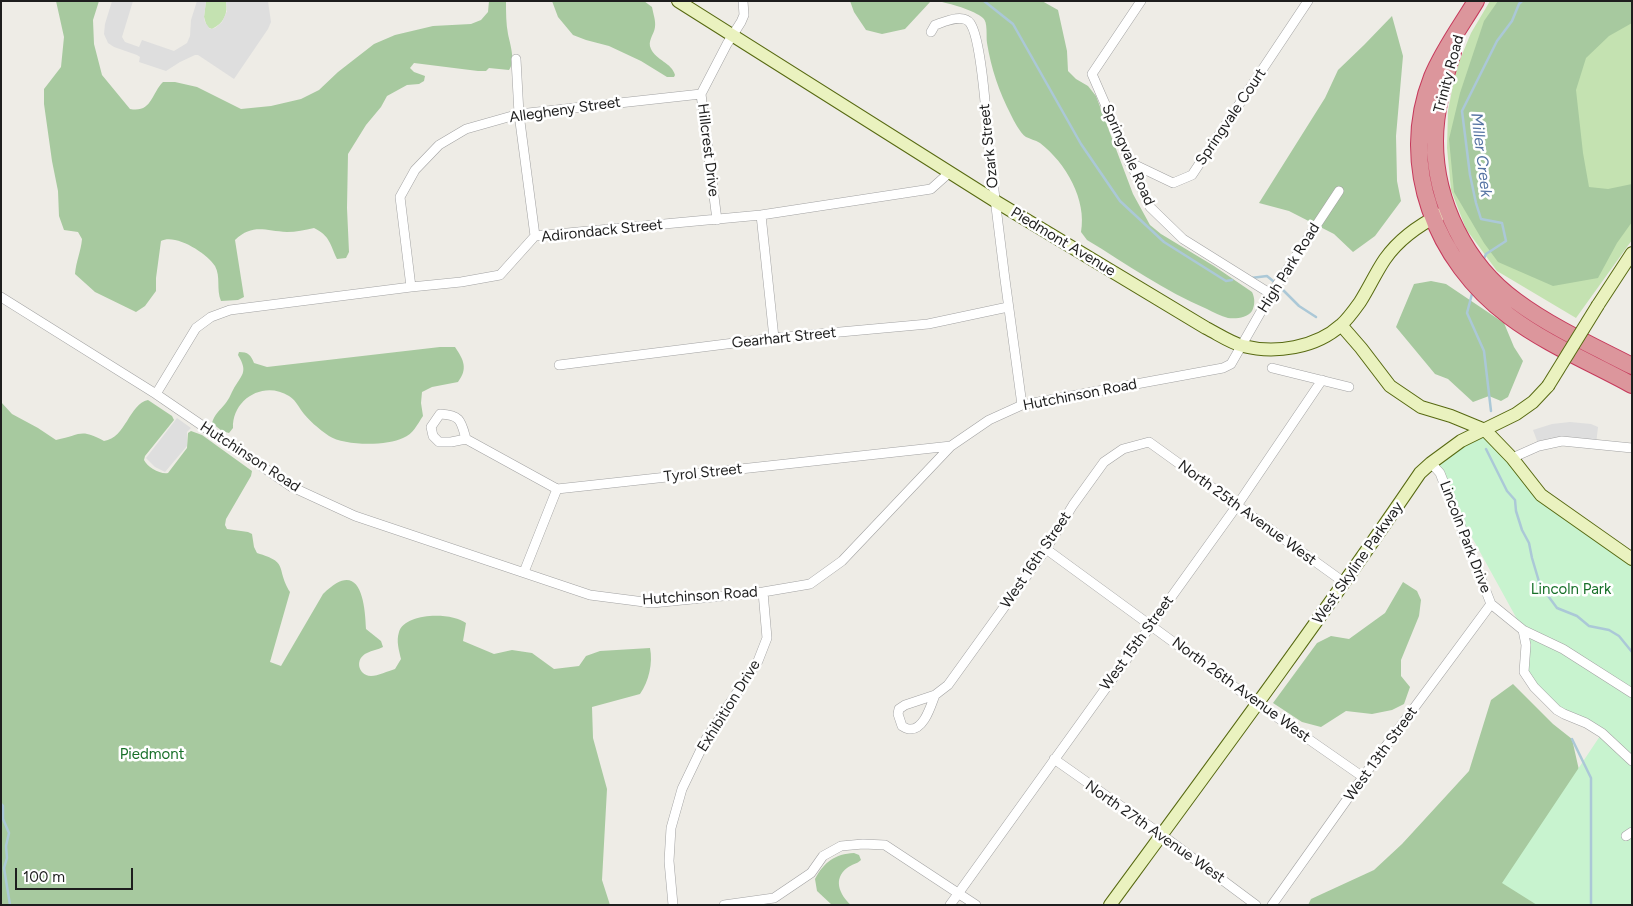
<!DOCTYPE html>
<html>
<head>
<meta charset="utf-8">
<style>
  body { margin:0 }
  #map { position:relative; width:1633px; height:906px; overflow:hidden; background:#eeece6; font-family:Figtree,sans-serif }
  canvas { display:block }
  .frame { position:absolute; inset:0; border:2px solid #1e1e1e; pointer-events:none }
  .scale { position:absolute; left:15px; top:868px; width:118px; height:22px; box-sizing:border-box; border:2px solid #1e1e1e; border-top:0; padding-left:6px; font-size:15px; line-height:18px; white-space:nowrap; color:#1e1e1e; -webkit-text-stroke:4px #fff; paint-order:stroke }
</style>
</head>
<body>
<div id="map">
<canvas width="1633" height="906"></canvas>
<div class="frame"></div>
<div class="scale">100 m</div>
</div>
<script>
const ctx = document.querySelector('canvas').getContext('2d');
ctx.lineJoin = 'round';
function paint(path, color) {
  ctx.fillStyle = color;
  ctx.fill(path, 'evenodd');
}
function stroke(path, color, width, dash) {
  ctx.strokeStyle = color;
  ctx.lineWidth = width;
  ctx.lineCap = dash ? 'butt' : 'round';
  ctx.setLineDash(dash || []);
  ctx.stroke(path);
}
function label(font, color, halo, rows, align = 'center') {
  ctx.font = font + ' Figtree,sans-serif';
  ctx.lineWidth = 5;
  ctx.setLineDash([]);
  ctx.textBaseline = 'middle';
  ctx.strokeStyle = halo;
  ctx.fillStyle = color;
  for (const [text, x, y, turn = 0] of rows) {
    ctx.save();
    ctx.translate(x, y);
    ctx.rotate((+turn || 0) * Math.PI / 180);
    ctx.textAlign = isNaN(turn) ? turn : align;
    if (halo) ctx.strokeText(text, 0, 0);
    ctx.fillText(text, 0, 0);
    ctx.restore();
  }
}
paint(new Path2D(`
  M206 1H226C228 14 224 23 212 29L207 27 204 17Z
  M1490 1H1632V240L1576 318 1497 271 1466 229 1451 190 1447 148 1448 111 1456 69 1471 33Z`), '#c4e2b1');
paint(new Path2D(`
  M56 1H99L93 20 94 44 102 75 130 109C152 113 151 94 163 82H175L197 87 241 109 271 106 301 99 319 90 338 72 374 44 395 35 433 26 471 24 481 20 488 12 489 1H506C506 12 506 24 508 34 510 44 516 61 509 70L489 68 486 71H478L414 63 410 68 414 72 425 76 424 81 419 84 407 85 387 96 381 107 366 125 348 154 347 208 349 252 346 258 337 259C330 244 330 236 314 228 305 230 296 232 287 232 265 231 253 223 235 240L244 297 238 300 221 301C216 289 221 277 215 266 207 253 175 233 161 241L156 278V291L145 306 136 312 95 292 75 274C76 261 81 251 82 239L78 232 64 230 59 216 58 191 52 161 44 104V89L61 67 64 37Z
  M552 1H644L652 7C653 13 656 21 655 27 654 35 647 41 651 49 656 60 672 63 675 75L674 77H667L641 61 609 46 586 40 573 35 558 17Z
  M850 1H931L905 29 882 34 866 30 854 12Z
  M937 1H1042L1058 10 1067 51 1068 71 1076 79 1088 86 1096 96 1133 194 1150 225 1161 234 1214 266 1252 292C1255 298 1255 305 1252 311 1247 318 1236 319 1228 318 1221 316 1213 312 1207 309 1164 291 1127 264 1087 240L1081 232C1087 200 1066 163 1040 143 1035 140 1030 139 1026 137 1020 133 1014 121 1011 115 999 92 991 68 987 43 986 36 988 22 983 18 974 10 949 3 937 1Z
  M1498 1H1632V23L1609 36 1586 58 1576 90 1583 153 1589 187 1608 189 1632 184V222L1617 243 1598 278 1553 286 1498 262 1484 243 1454 192 1449 139 1460 93 1484 21Z
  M1392 16 1403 56 1396 136 1397 181 1401 201 1375 236 1353 252 1334 234 1289 211 1259 203 1325 98 1338 70 1364 45Z
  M1431 281 1446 284 1504 323 1514 347 1523 361 1508 397 1501 401 1489 396 1473 402 1448 379 1435 374 1396 327 1414 284Z
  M440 347H455C464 360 468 369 458 382L432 387 422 392 421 403 423 416C417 425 413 434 403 438 387 446 344 446 329 436 319 429 308 420 301 410 297 404 295 400 289 396 264 380 232 399 233 428L229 433 222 431 212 423C214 415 220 410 225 404 229 399 230 396 233 390 241 375 249 373 238 355L239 352C248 352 251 355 254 363L267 367Z
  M148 400 172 416 174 420 145 456 144 460C147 467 161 475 168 473L187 448 188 433 191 431 202 435 252 471 251 476 226 519 225 525 227 529 248 532 252 534 254 547 257 553C290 563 275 567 290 592L270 662 281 666 323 594C359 558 365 599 366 629L381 641 383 647C378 650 372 650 367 653 355 658 357 675 371 676 378 676 388 671 395 669L401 659C399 650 396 641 399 632 405 612 452 612 466 623L463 641 494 654 512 650 532 653 554 669 579 666 586 656 600 651 650 648C653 663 649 681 640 694L592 707 593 738 607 789 602 880 610 905H1V402L12 414 38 428 56 440C81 435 80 428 104 441 126 438 129 404 148 400Z
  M1403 582 1417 591 1421 600 1419 616 1401 660V676L1410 687 1404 704 1392 710 1372 714 1346 711 1321 727 1302 722 1273 703 1317 643 1331 636 1349 639 1385 613Z
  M1513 684 1553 724 1572 739 1590 819 1632 905H1308L1311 899 1374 870 1402 844 1469 771 1491 700Z
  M854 853 859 855 861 860C857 864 852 864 847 868 833 879 839 894 851 905H832L817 891 815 879C824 862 835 854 854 853Z`), '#a7c99f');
paint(new Path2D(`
  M1485 430 1541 495 1632 559V905H1537L1502 883 1602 733 1564 714 1524 672 1523 630 1431 463Z`), '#c8f3cf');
paint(new Path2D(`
  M112 1H133L122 37 125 42 139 47 142 40 174 51 187 43 190 36 191 20 197 1H206L204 17 205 22 210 29 215 28 222 22 227 11 226 1H268L271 22 268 29 234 79 198 55H195L180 62 166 71 139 62 140 57 137 55 114 47 108 43 104 34 105 24Z
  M177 418 191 428 187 432V446L165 472 155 467 146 458Z
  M1570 422 1591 424 1598 427 1596 444 1539 446 1533 430 1552 424Z`), '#dedede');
stroke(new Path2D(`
  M984 1 1013 24 1081 144 1120 201 1164 242 1226 281 1232 280
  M1483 261 1486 254 1506 241 1502 223 1481 219 1476 203 1470 175 1462 111 1497 41 1512 21 1519 4 1522 1
  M1251 278 1267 276 1273 281
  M1283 290 1299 306 1316 317
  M1473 290 1467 313 1484 351 1491 411
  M1486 449 1507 491 1515 500 1516 511 1522 530 1529 543 1532 558 1540 585 1557 608 1577 616 1589 626 1609 630 1619 636 1632 652
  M1572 739 1591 778V905
  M1 804 3 806V819L9 833 6 846 7 858 4 868 10 905`), '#abc8d7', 2.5);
const street = new Path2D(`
  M1141 1 1092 74 1150 207 1183 239 1271 294
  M931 32 935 25C944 22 963 13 970 23 982 39 987 126 989 150 999 235 1010 320 1022 405
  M516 59 519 114 535 236
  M1129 162 1173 183 1192 175 1308 1
  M761 215 774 338
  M717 220 701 94 727 44 741 22 744 15 743 1
  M411 287 400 197 415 170 439 145 466 129 519 114 701 94
  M1 297 156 394 292 487 355 516 590 595 652 603 763 592 810 584 842 561 951 446 989 420 1022 405 1223 368 1231 364 1271 294 1339 191
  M559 365 774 338 928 324 1008 307
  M1272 368 1349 387
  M156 394 196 328 211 317 230 310 411 287 461 282 500 275 535 236 761 215 931 189 950 172
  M466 439C461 421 461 415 440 414L431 427 433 436 439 442H451L466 439 557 489 951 446
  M1512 458 1539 446 1562 441 1632 448
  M1431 463 1440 473 1491 604 1523 630 1563 649 1632 693
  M1046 549 1258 704 1363 777
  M524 572 557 489
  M1523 630 1526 645 1524 672 1534 687 1557 710 1564 714 1586 723 1602 733 1632 761
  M935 695 948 685 1046 549 1073 505 1104 462 1123 449 1149 442 1345 583
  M935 695C931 705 924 731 909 729 907 729 904 727 902 726L898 714 899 709 905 705Z
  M1054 759 1162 835 1256 905
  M1626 836 1632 832
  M673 905 669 861 671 828 682 789 706 739 758 661 767 638 763 592
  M724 905 774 898 811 873 823 856 841 846 863 844 885 845 976 905
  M950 905 1236 507 1322 380
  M1272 905 1363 777 1491 604`);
const secondary = new Path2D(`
  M678 1 995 201 1206 328C1218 334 1231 343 1243 346 1275 354 1316 348 1341 325 1348 319 1355 309 1360 302 1369 288 1376 272 1385 259 1399 239 1419 225 1441 214
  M1598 305 1632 253
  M1341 325 1361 348 1390 386 1421 407 1451 416 1485 430 1512 458 1541 495 1632 559
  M1110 905C1215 762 1320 620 1420 473L1431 463 1461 441 1516 414 1533 402 1548 386`);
const highway = new Path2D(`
  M1476 1C1461 26 1443 50 1432 77 1397 165 1436 262 1509 316 1546 344 1592 363 1632 385
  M1453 52C1444 80 1435 110 1435 141 1435 202 1466 265 1516 301 1551 327 1593 346 1632 366`);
stroke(street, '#a2a2a2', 10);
stroke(secondary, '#576911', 14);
stroke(highway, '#c6395b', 18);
stroke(street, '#fff', 9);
stroke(secondary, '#eaf2bf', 12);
stroke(highway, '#dc969c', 16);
const secondaryBridge = new Path2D(`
  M1548 386 1598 305`);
stroke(secondaryBridge, '#576911', 14, []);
stroke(secondaryBridge, '#eaf2bf', 12);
label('15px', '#1e1e1e', '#fff', [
  ["Trinity Road",1449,74,-75],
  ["Allegheny Street",565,110,-8],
  ["Springvale Court",1231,117,-56],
  ["Ozark Street",989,146,-96],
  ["Hillcrest Drive",708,150,83],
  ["Springvale Road",1128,155,66],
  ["Adirondack Street",602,231,-6],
  ["Piedmont Avenue",1063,242,31],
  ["High Park Road",1289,268,-58],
  ["Gearhart Street",784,338,-6],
  ["Hutchinson Road",1080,395,-11],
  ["Hutchinson Road",250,457,33],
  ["Tyrol Street",703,473,-6],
  ["North 25th Avenue West",1247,513,36],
  ["Lincoln Park Drive",1465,537,69],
  ["West 16th Street",1036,560,-56],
  ["West Skyline Parkway",1358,563,-55],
  ["Hutchinson Road",700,596,-4],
  ["West 15th Street",1137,643,-54],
  ["North 26th Avenue West",1241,690,36],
  ["Exhibition Drive",729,706,-58],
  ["West 13th Street",1381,754,-54],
  ["North 27th Avenue West",1155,832,35]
]);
label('15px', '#187029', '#fff', [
  ["Lincoln Park",1571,590],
  ["Piedmont",152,755]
]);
label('italic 16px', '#5674a3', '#fff', [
  ["Miller Creek",1481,155,83]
]);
</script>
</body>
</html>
